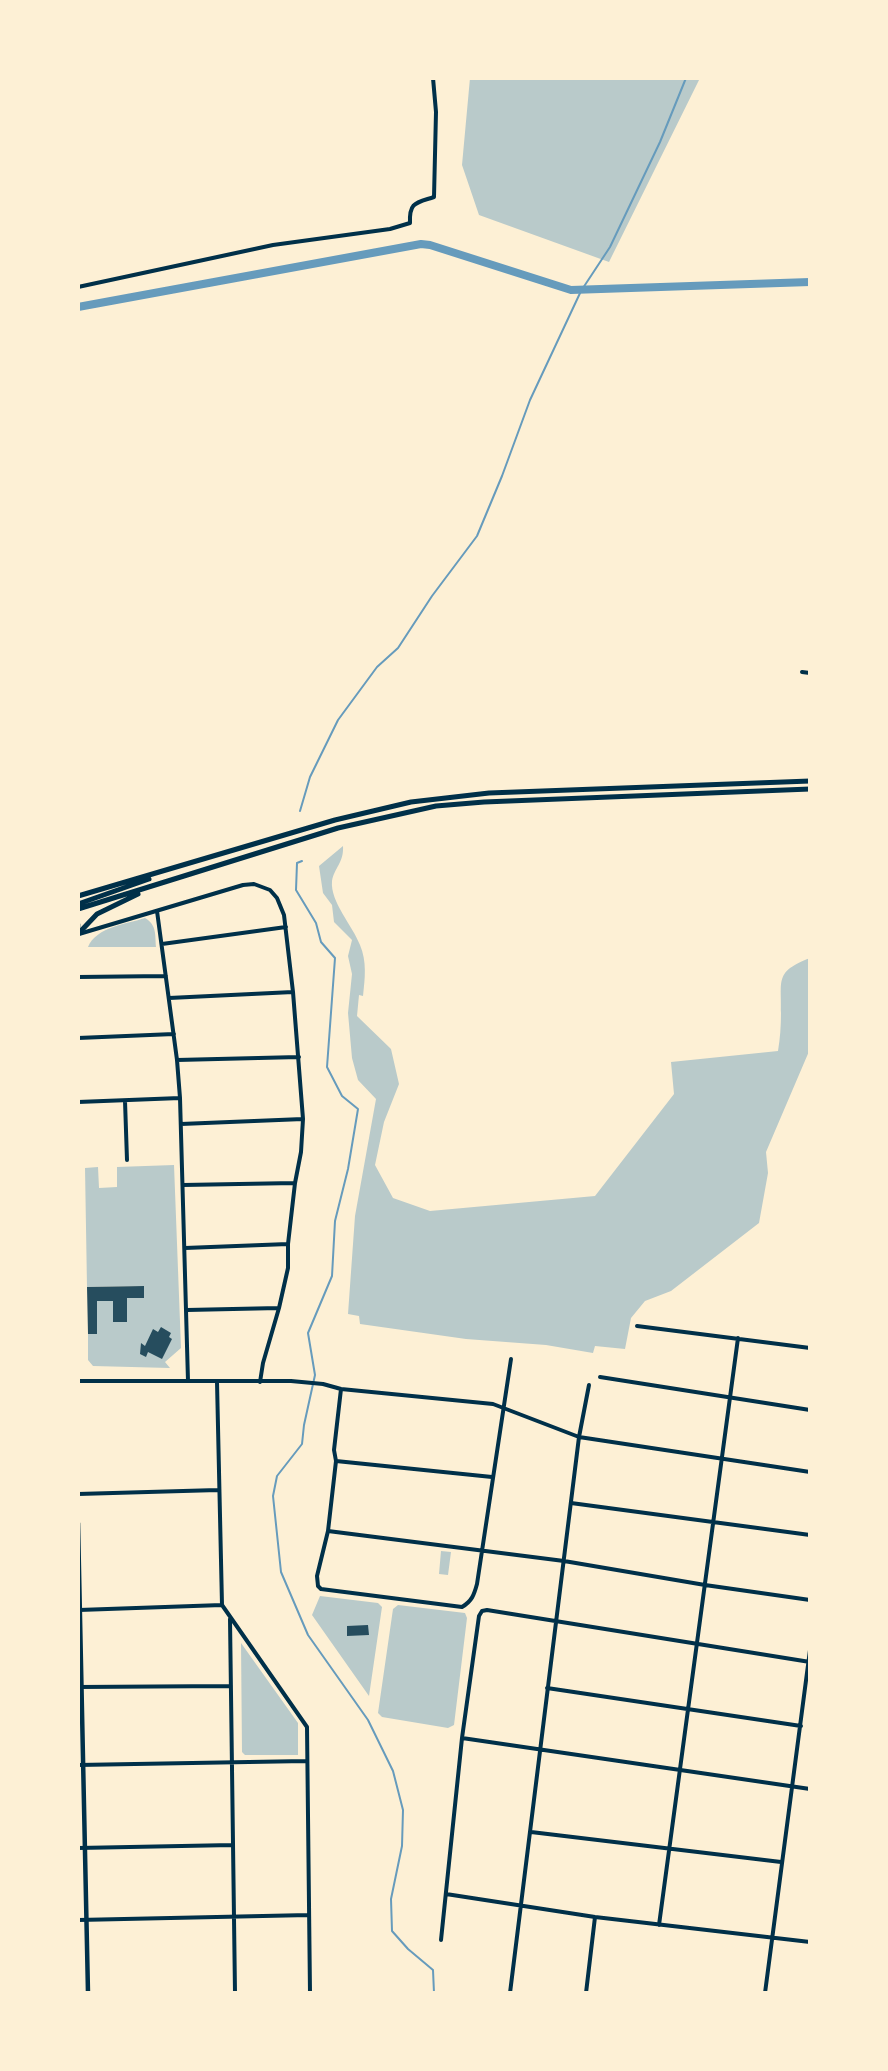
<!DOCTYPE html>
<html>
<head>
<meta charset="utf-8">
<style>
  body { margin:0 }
  #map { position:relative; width:888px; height:2071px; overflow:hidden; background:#fdf0d5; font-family:Signika,sans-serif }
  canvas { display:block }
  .frame { position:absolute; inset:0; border:80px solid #fdf0d5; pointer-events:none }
</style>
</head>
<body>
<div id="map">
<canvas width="888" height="2071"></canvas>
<div class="frame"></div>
</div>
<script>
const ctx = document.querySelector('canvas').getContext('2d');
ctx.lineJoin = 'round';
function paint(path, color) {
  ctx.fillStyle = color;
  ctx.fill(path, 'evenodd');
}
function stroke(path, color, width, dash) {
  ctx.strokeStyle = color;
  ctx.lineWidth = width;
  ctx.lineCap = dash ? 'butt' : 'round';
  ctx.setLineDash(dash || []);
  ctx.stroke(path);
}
paint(new Path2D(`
  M470 78H700L609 262 479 215 462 165Z
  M343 846C344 863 334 868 332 881 330 902 353 926 360 945 367 962 365 978 363 996L359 995 357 1016 391 1049 399 1084 384 1122 375 1165 393 1198 430 1211 595 1196 674 1094 671 1062 778 1051C780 1039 781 1026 781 1013 782 980 774 972 810 958V1049L766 1152 768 1173 759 1223 671 1291 645 1301 631 1318 625 1349 595 1346 593 1353 546 1345 466 1339 360 1324 359 1316 348 1314 355 1216 376 1099 358 1080 352 1058 348 1013 352 974 348 956 352 940 334 922 332 905 323 893 319 866Z
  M145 918C157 925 155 935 156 947H88C96 927 127 924 145 918Z
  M174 1165 181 1348 165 1362 170 1368 93 1366 88 1360V1334L97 1333V1301H113V1322H127V1298H143L144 1286 87 1287 85 1168 98 1167 99 1188 117 1187V1167Z
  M441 1551 451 1552 448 1575 439 1574Z
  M320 1596 378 1603 382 1607 369 1696 312 1615Z
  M398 1605 465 1613 467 1618 454 1725 448 1728 382 1717 378 1713 393 1609Z
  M241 1643 298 1723V1755H245L242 1752Z`), '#b9caca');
stroke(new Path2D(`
  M300 811 310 777 338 720 377 667 398 648 432 596 477 536 502 476 530 400 581 291 610 247 660 142 686 78
  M302 861 297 863 296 890 316 923 321 942 335 958 327 1067 342 1096 358 1109 348 1169 335 1221 332 1276 308 1333 315 1375 304 1425 302 1444 277 1476 273 1496 281 1572 308 1635 368 1720 393 1771 403 1810 402 1846 391 1899 392 1931 408 1949 433 1970 434 1993`), '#669bbc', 2);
stroke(new Path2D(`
  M78 307 421 244 430 245 571 290 810 282`), '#669bbc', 8);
paint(new Path2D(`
  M144 1286V1298H127V1322H113V1301H97V1334H88L87 1287Z
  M161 1327 171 1333 169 1337 172 1339 162 1359 148 1352 146 1357 140 1354 141 1343 145 1346 153 1329 158 1332Z
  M368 1625 369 1635 347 1636V1626Z`), '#264d5e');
stroke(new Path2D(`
  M78 287 273 245 390 229 410 223C409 202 416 203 434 197L436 112 433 78
  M802 672 810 673
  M157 911 177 1060 180 1098 188 1381
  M79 934 243 885 254 884 270 890 277 898 284 915 293 992 303 1119 301 1152 295 1183 288 1244V1268L279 1308 263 1363 260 1382
  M162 944 286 927
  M78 977 166 976
  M169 998 293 992
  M78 1038 174 1034
  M177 1060 299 1057
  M125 1101 127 1160
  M78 1102 180 1098
  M181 1124 303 1119
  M183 1185 295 1183
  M185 1248 288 1244
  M187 1310 279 1308
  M637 1326 810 1348
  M600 1377 810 1410
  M78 1381H291L323 1384 341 1389 493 1404 579 1437 810 1472
  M217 1382 222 1605 307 1727 310 1993
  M341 1389 334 1450 336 1461 328 1531 317 1576 318 1586 321 1589 462 1607C472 1601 474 1595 477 1584L511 1359
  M336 1461 492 1477
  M78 1494 218 1490
  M571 1503 810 1535
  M328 1531 564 1561 705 1585 810 1600
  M79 1610 222 1605
  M230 1619 235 1993
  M78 1687 231 1686
  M547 1688 801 1726
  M462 1738 810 1789
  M78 1765 306 1761
  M531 1832 781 1862
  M78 1848 233 1845
  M446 1894 595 1917 810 1942
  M78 1920 309 1915
  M659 1925 738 1338
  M441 1940 462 1738 479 1616 482 1611 487 1610 810 1662
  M510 1993 579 1437 589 1385
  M586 1993 595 1917
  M765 1993 810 1650`), '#003049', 4);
stroke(new Path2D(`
  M78 924V932
  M78 1523 88 1993`), '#003049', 4.5);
stroke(new Path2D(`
  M78 896 335 820 411 802 489 793 810 781
  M78 904 149 879
  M78 909 338 828 436 806 484 802 810 789
  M78 934 97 914 138 894`), '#003049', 5);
</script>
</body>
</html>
